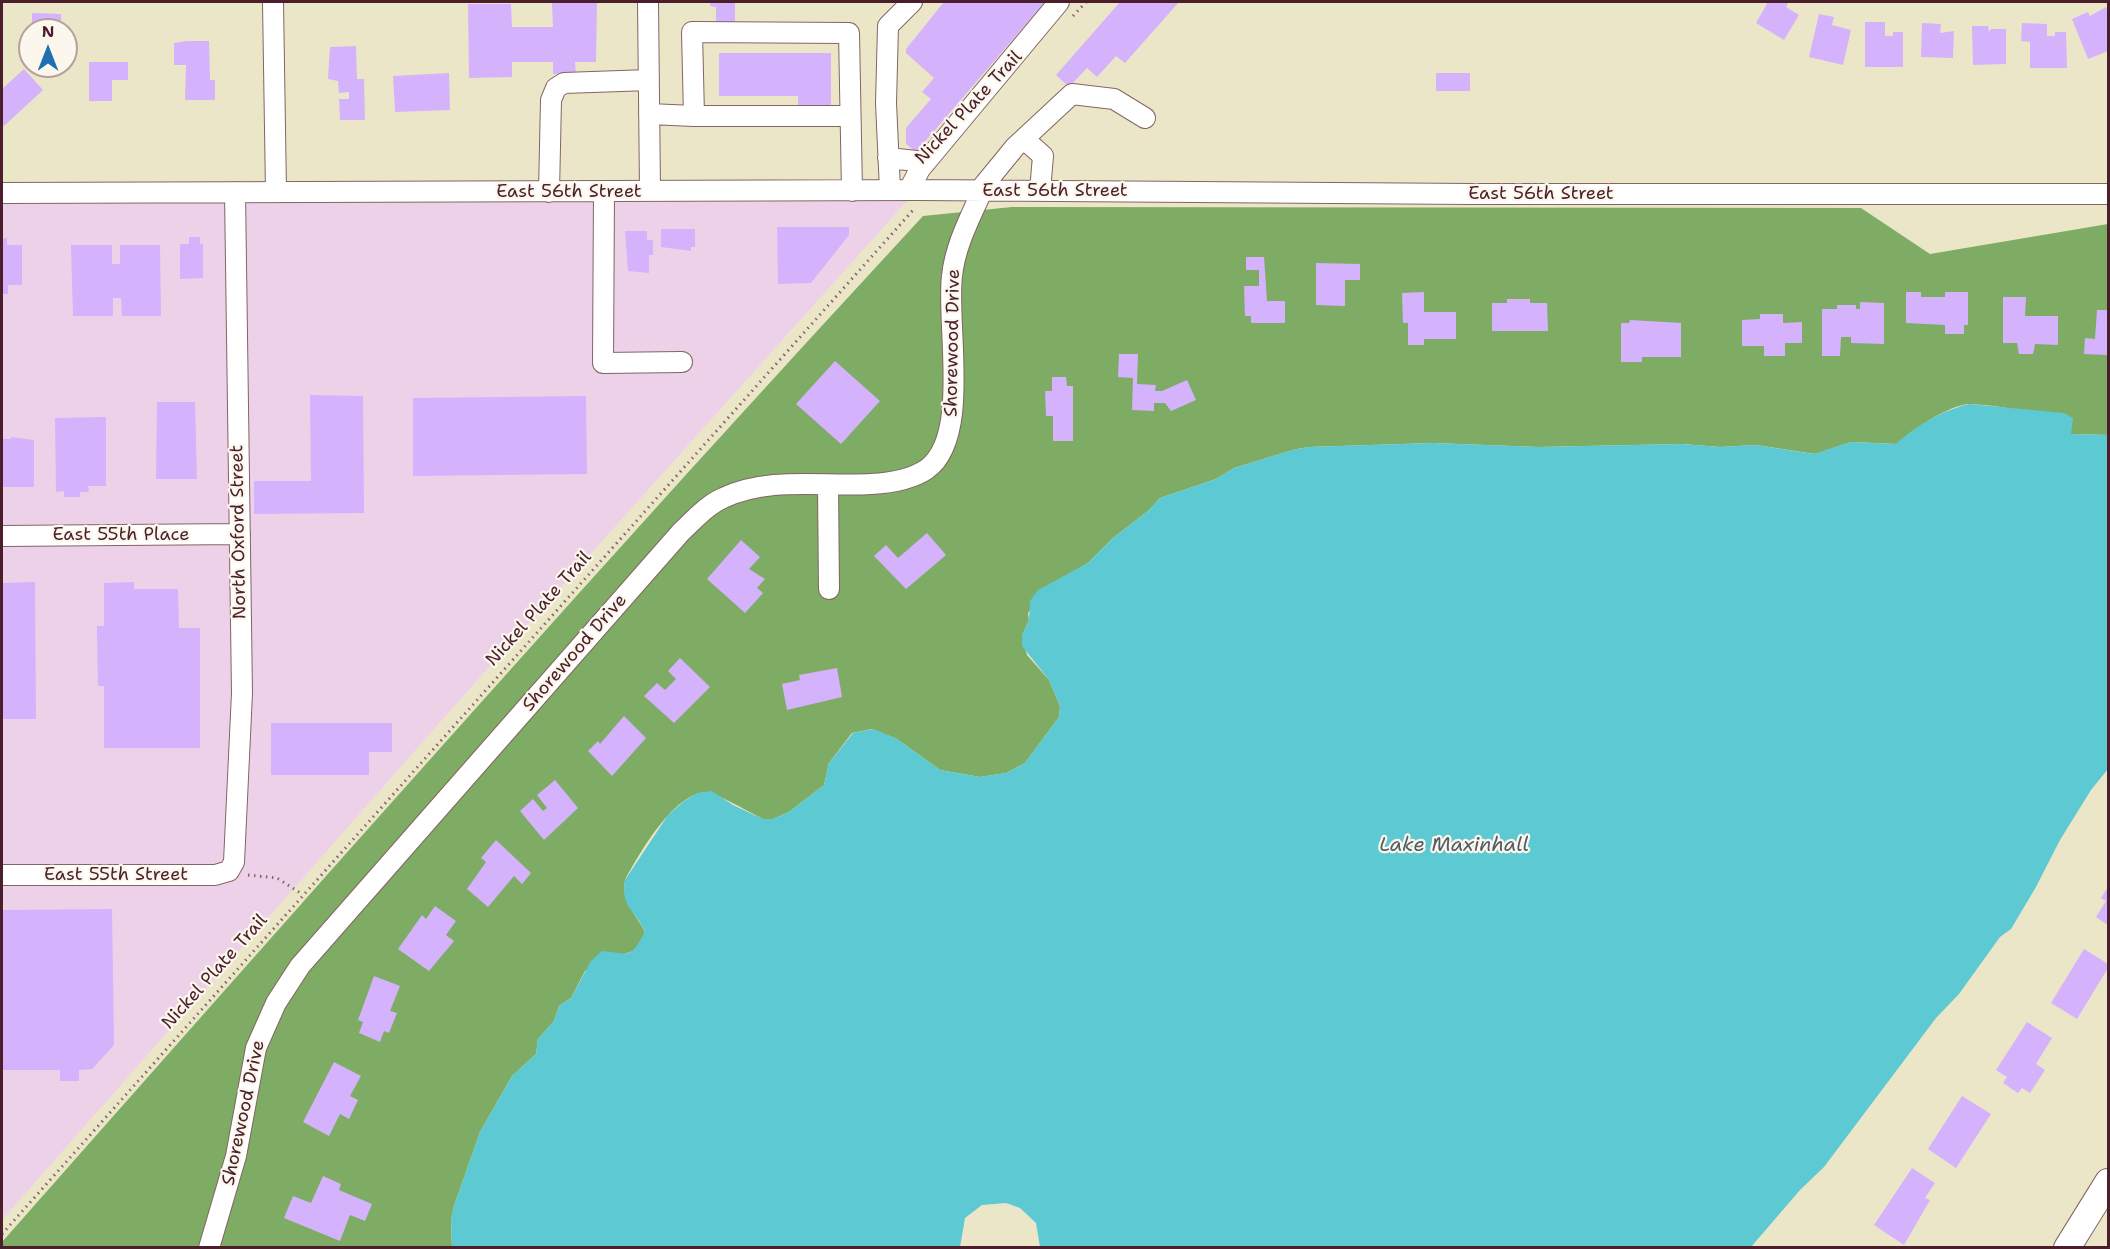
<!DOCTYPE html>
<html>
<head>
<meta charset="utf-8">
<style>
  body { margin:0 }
  #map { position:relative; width:2110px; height:1249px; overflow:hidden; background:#ece6c9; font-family:"Shantell Sans",sans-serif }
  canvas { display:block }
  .frame { position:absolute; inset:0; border:3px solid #4a1f2b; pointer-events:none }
  .north { position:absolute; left:18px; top:18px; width:60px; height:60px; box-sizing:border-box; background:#fbf7ec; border:2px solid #b4a19f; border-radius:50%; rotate:0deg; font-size:16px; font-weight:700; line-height:24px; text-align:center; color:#4a1f2b }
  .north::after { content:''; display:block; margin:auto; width:21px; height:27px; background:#1f6fb2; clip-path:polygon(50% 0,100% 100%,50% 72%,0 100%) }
</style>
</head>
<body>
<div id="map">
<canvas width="2110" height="1249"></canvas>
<div class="frame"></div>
<div class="north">N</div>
</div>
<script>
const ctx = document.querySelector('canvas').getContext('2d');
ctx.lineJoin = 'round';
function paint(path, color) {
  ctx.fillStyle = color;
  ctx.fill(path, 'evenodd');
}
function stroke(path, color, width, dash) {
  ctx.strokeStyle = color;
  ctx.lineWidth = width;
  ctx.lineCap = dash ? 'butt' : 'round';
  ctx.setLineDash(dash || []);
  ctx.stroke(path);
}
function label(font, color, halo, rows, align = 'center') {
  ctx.font = font + ' "Shantell Sans",sans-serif';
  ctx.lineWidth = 4.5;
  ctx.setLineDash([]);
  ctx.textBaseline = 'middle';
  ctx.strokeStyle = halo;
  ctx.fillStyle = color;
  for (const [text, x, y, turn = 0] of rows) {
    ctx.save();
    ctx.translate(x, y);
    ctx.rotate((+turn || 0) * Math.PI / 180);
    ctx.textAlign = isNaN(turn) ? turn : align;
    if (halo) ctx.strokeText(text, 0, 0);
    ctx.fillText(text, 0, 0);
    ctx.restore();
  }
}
paint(new Path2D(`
  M907 201 465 694 2 1220V204Z`), '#edd1e9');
paint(new Path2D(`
  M1012 207 1861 208 1930 254 2108 224V435L2071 434 2064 413C2033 415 2001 405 1970 404 1951 404 1911 430 1897 444L1851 442 1815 454 1756 445 1720 447 1682 444 1538 447 1433 443 1308 447 1293 450 1234 468 1216 479 1160 498 1148 511 1113 538 1088 563 1051 584 1028 613 1029 620 1022 636 1027 655 1049 680 1060 706 1059 717 1025 763 1006 773 980 777 940 770 897 739 872 729 852 733 829 763 824 785 789 812 773 819H763C755 815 713 792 709 792 675 790 639 854 625 880 621 904 636 913 645 932L636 950 621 955 614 953 585 971 571 998 559 1006 554 1021 538 1039 536 1054 512 1076 480 1132 454 1206 451 1220 452 1247 2 1248V1242C306 898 611 553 923 216Z`), '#7eac65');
paint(new Path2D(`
  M1969 404 2064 413 2073 418 2071 434 2108 435V769L2091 790 2060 840 2036 887 2011 929 2000 937 1959 994 1936 1018 1824 1167 1800 1190 1751 1247H1040L1036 1223 1020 1208 1006 1203 982 1205 965 1218 960 1247H452L451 1220 454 1206 480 1132 512 1076 536 1054 538 1039 554 1021 559 1006 571 998 591 961 602 951C631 954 630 959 645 932 636 910 620 908 625 880L668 815 683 802 697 793 712 791 733 805 763 819H773L789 812 824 785 829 763 853 733 873 729 897 739 940 770 980 777 1006 773 1025 763 1059 717 1060 706 1049 680 1022 646V636L1029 620 1030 601 1038 590 1088 563 1113 538 1148 511 1160 498 1216 479 1234 468 1293 450 1308 447 1433 443 1538 447 1682 444 1720 447 1756 445 1814 454 1851 442 1896 444C1916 426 1943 410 1969 404Z`), '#5dc9d3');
paint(new Path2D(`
  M597 2 596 62H575L576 74H553V62H512V77L469 78 468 4H511L512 27H553L552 3Z
  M710 2H735V22H716V7L710 6Z
  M944 2H1045L916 152 906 144V128L931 99 922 92 934 78 906 53V49Z
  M1120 2H1179L1125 63 1116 56 1097 77 1087 68 1069 87 1056 75Z
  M1768 2H1785L1788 3 1786 7 1799 15 1784 40 1756 23Z
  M2106 7 2108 14V51L2088 59 2072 19 2088 12 2090 16Z
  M32 13 61 14V30H32Z
  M1819 14 1834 17 1832 25 1851 30 1843 65 1809 57Z
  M1865 22H1885V36H1893V32H1903V67H1865Z
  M1922 23 1941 24 1940 33 1954 31 1953 58 1921 57Z
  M2022 23 2047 24V36H2055V32H2066L2067 68H2030V42L2021 41Z
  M1972 26H1988L1989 32 1991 29H2006V64L1973 65Z
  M187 41H209L210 80H215V100H185L186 65H174V43Z
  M356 46 357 79H364L365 120H340L339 99H349V92L339 93 338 81 328 79 330 47Z
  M719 53H831V111H798V96H719Z
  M89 62H128V80H112V101H89Z
  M32 66H60V69H31Z
  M24 69 43 90 4 126 2 123V89Z
  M449 73 450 110 395 112 393 76Z
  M1436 73H1470V91H1436Z
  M777 227H849V235L811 283 778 284Z
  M661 229H695V247H691V251L661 247Z
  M625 231H647V240H653V255H649V273L628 271Z
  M189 237H200V244H203V278L180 279V244H189Z
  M7 238V245H22V285H8V294H2V239Z
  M71 245H112V264H120V245H160L161 316H122L121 298H113V316H73Z
  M1246 257H1264L1267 301H1285V323H1251V316H1245L1244 286H1259V270H1246Z
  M1316 263 1360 264V280H1345V306L1316 305Z
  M1424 292V312H1456V339H1424V345H1408V323H1403L1402 293Z
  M1906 292H1921V297H1945V292H1968V325H1964V334H1945V325L1906 323Z
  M2003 297H2026L2025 316H2058V345L2035 344 2033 354H2019L2017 343H2003Z
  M1507 299H1530V303H1547L1548 331H1492V303H1507Z
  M1860 302 1884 303V344L1851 343V337H1841L1840 356H1822V309H1837V305H1856V309H1860Z
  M2097 310H2108V351L2107 355 2084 354 2085 338 2095 339Z
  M1760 314H1783V323L1802 322V343H1785V356H1764V346H1742V320L1760 319Z
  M1630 320 1681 323V357H1642V362H1621V323H1629Z
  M1119 354H1138L1137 384 1156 385 1155 391H1162L1187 380 1196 400 1171 411 1165 403H1154V411L1132 410 1133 378 1118 377Z
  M835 361 880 401 841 444 796 404Z
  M1052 377H1066L1067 386H1073V441H1053V416H1046L1045 391H1052Z
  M310 395 363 396 364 513 254 514V481H311Z
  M586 396 587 474 413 476V398Z
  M157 402H195L197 479H156Z
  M106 417V486H88L89 492H80V497H64V491L56 492 55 418Z
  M11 437 34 440V487H2V439H11Z
  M927 533 946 555 906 589 874 556 886 545 898 558Z
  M741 540 760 557 749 569 765 579 757 588 763 593 745 613 707 579Z
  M35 582 36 719H2V583Z
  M134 582V589H178L179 628H200V748H104V686H98L97 636V626H104V583Z
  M680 658 710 687 674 723 644 696 657 683 665 690 676 679 668 671Z
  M837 668 842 697 787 710 782 684 800 680 799 675Z
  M624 716 646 738 612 776 588 751 598 741 600 744Z
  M271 723H392V752H369V775H271Z
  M555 780 578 808 544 840 520 811 533 799 543 811 547 808 537 795Z
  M496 840 531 873 522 884 514 876 488 907 467 889 486 862 481 858Z
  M2108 887V925L2096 917 2106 901 2101 898Z
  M435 906 456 921 446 935 454 941 429 971 398 949 422 915 426 919Z
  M112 909 114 1045 92 1069 79 1070V1081H60V1070H2V910Z
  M2084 949 2108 964V968L2077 1019 2051 1003Z
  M374 976 400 986 390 1011 397 1013 389 1033 384 1031 380 1042 359 1033 363 1022 358 1020Z
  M2027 1022 2052 1038 2036 1064 2045 1070 2030 1093 2022 1088 2018 1093 2003 1083 2007 1077 1996 1070Z
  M334 1062 361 1076 350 1096 358 1100 349 1119 340 1114 329 1136 303 1122Z
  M1962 1096 1991 1114 1956 1168 1928 1149Z
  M1912 1168 1935 1183 1925 1198 1930 1200 1904 1245 1874 1225Z
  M323 1176 341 1184 339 1190 372 1204 365 1221 350 1215 340 1241 284 1218 293 1196 311 1203Z`), '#d5b2fc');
const minor = new Path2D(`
  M273 2 276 192
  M648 2 650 191
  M649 114 694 116
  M850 116H694L692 32 849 33 852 191
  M1024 139 1043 156 1040 191
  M888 158 926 162
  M890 190 886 103 888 26 912 2
  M909 190 920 169 1059 2
  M979 191 1015 147 1072 94 1114 99 1145 118
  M549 192 551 100 556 88 564 83 649 80
  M604 192 603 363 682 362
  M2 193 918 190 1472 194H2108
  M828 486 829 589
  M2 536 240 534
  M2 875H215L229 871 234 862 242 693 235 192
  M209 1248 236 1156 256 1048 276 1003 300 966 681 532C694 520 707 505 723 498 769 476 823 487 871 484 890 483 911 480 927 469 971 437 946 325 952 276 955 246 970 218 982 191`);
const major = new Path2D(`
  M2067 1248 2108 1182`);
stroke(minor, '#836562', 22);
stroke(major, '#836562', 28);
stroke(new Path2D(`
  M1073 16 1086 2
  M248 875 277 878 302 894
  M2 1234 914 209`), '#836562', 3, [1.5, 4.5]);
stroke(minor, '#fff', 20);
stroke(major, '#fff', 26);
label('18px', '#4a1f2b', '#fbf7ec', [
  ["Nickel Plate Trail",969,108,-47],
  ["East 56th Street",1055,191],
  ["East 56th Street",569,192],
  ["East 56th Street",1541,194],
  ["Shorewood Drive",953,343,-89],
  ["North Oxford Street",239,532,-91],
  ["East 55th Place",121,535],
  ["Nickel Plate Trail",539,609,-48],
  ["Shorewood Drive",575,653,-49],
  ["East 55th Street",116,875],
  ["Nickel Plate Trail",215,972,-48],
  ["Shorewood Drive",244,1113,-78]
]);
label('italic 20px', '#515a66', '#fbf7ec', [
  ["Lake Maxinhall",1454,846]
]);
</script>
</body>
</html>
